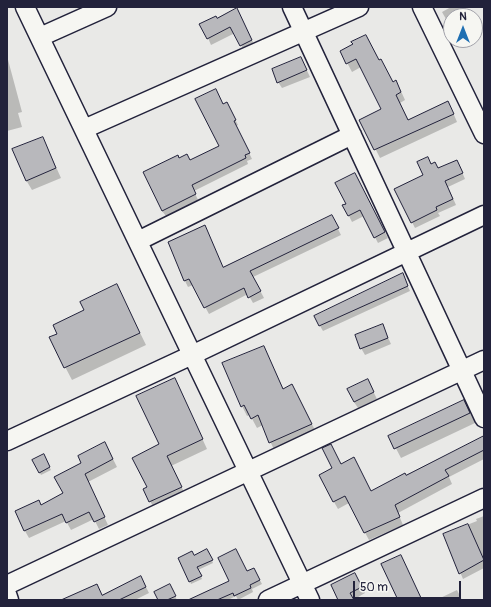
<!DOCTYPE html>
<html>
<head>
<meta charset="utf-8">
<style>
  body { margin:0 }
  #map { position:relative; width:491px; height:607px; overflow:hidden; background:#e9e9e7; font-family:Pangolin,sans-serif }
  canvas { display:block }
  .frame { position:absolute; inset:0; border:8px solid #22223b; pointer-events:none }
  .north { position:absolute; left:443px; top:8px; width:40px; height:40px; box-sizing:border-box; background:#f6f6f2; border:1px solid #a1a1a9; border-radius:50%; rotate:0deg; font-size:11px; font-weight:700; line-height:16px; text-align:center; color:#22223b }
  .north::after { content:''; display:block; margin:auto; width:14px; height:18px; background:#1f6fb2; clip-path:polygon(50% 0,100% 100%,50% 72%,0 100%) }
  .scale { position:absolute; left:353px; top:581px; width:108px; height:18px; box-sizing:border-box; border:2px solid #22223b; border-top:0; padding-left:5px; font-size:12px; line-height:14px; white-space:nowrap; color:#22223b; -webkit-text-stroke:3px #f6f6f2; paint-order:stroke }
</style>
</head>
<body>
<div id="map">
<canvas width="491" height="607"></canvas>
<div class="frame"></div>
<div class="north">N</div>
<div class="scale">50 m</div>
</div>
<script>
const ctx = document.querySelector('canvas').getContext('2d');
ctx.lineJoin = 'round';
function paint(path, color) {
  ctx.fillStyle = color;
  ctx.fill(path, 'evenodd');
}
function stroke(path, color, width, dash) {
  ctx.strokeStyle = color;
  ctx.lineWidth = width;
  ctx.lineCap = dash ? 'butt' : 'round';
  ctx.setLineDash(dash || []);
  ctx.stroke(path);
}
paint(new Path2D(`
  M451 7H465L470 16H451V28L442 12Z
  M240 16 255 46 245 52 235 33 211 45 208 38 217 20Z
  M341 51 379 62 393 83 395 81 400 89 405 100 400 103 409 121 452 110 457 122 380 158 361 120 383 110 361 67 352 72Z
  M7 56 22 112 18 113 22 127 7 131Z
  M301 58 310 77 282 88 278 82Z
  M223 105 230 109 238 125 236 126 252 159 247 161 248 164 194 191 198 200 166 216 162 211 179 159 190 161 220 146Z
  M43 138 61 178 32 190 26 180Z
  M428 158 431 165 438 169 460 167 465 179 448 187 456 205 438 213 440 216 415 228 412 222 425 176Z
  M358 180 388 238 378 243 364 216 352 222 344 206 347 204Z
  M335 223 341 235 253 277 264 298 253 303 248 294 209 314 193 285 188 287 185 281 169 243 205 226 223 268Z
  M405 280 410 291 323 331 320 326Z
  M123 298 146 345 72 380 50 338 58 334 86 311Z
  M382 325 391 344 365 355 361 348Z
  M263 347 284 390 297 395 317 434 275 452 263 425 257 428 250 415 247 416 242 406Z
  M175 379 207 449 171 466 186 496 155 510 150 501 148 488 160 444Z
  M371 387 377 399 358 408 354 402Z
  M469 411 475 423 401 458 390 437Z
  M484 442V459L449 477 452 484 398 513 403 525 369 540 349 503 338 509 334 502 341 465 371 492Z
  M109 451 117 467 88 482 108 525 99 529 94 519 71 530 66 521 29 538 25 531 41 506 64 494Z
  M43 455 51 470 41 475 33 460Z
  M484 516V568L463 579 444 534 477 521 476 519Z
  M207 550 213 563 198 570 202 579 191 584 190 581 194 556Z
  M254 569 262 584 252 589 253 592 238 600 236 596 228 600H207Z
  M359 581 365 593 353 600H340Z
  M144 583 149 593 135 600H67L102 596Z
  M457 590 462 600H436Z
  M173 592 177 600H159Z`), '#0003');
const building = new Path2D(`
  M237 8 252 40 240 46 230 27 207 39 199 24 216 16 217 18Z
  M366 35 379 60 381 59 393 82 396 80 401 92 396 95 408 120 448 101 454 114 374 150 359 120 381 109 356 59 346 64 340 51 353 44 351 42Z
  M301 57 307 70 277 83 272 69Z
  M216 89 223 104 227 102 236 120 234 121 250 153 245 155 246 158 192 185 196 194 162 211 143 172 178 155 179 158 187 154 190 160 219 146 195 99Z
  M43 137 56 168 26 181 12 149Z
  M428 157 431 164 435 162 438 168 457 160 463 173 445 181 453 199 436 207 437 210 411 223 394 189 423 175 417 162Z
  M355 173 385 232 374 238 360 210 348 216 342 205 346 204 335 183Z
  M332 215 339 228 250 271 261 291 248 298 244 288 204 308 189 279 184 281 168 242 205 225 223 267Z
  M403 273 408 286 319 326 314 316Z
  M117 284 140 333 64 368 49 337 57 334 53 325 84 310 80 302Z
  M383 324 388 338 360 349 355 335Z
  M264 346 283 389 292 384 312 424 269 443 258 415 251 419 244 405 241 407 222 363Z
  M175 378 203 439 167 456 182 487 149 502 143 489 147 487 132 458 159 444 136 396Z
  M368 379 374 392 354 402 347 389Z
  M464 400 470 413 394 449 388 436Z
  M484 436V450L445 470 449 476 395 505 400 517 364 533 345 496 333 502 319 475 332 468 322 448 331 444 341 464 354 457 371 491 405 473 406 475Z
  M105 442 113 459 85 474 105 517 94 522 89 512 66 523 62 514 24 531 15 511 39 500 41 505 63 493 54 477 81 463 78 456Z
  M44 454 50 467 39 473 32 460Z
  M468 524 484 560 459 574 443 534Z
  M207 549 213 560 197 567 202 576 189 582 178 558 192 551 194 555Z
  M236 549 247 571 254 568 260 580 250 585 251 588 234 596 233 593 217 600H188L229 581 218 558Z
  M401 555 422 600H398L381 564Z
  M355 573 362 587 350 593 354 600H338L331 585Z
  M141 576 146 587 119 600H61L97 584 102 595Z
  M170 584 176 596 167 600H158L154 592Z`);
paint(building, '#b8b8bc');
stroke(building, '#22223b', 1);
const minor = new Path2D(`
  M25 7 310 600
  M292 7 484 418
  M422 7 484 134
  M40 37 107 7
  M84 129 359 7
  M138 241 352 135
  M7 441 192 355 484 215
  M7 585 484 360
  M7 594 9 600
  M268 600 484 498`);
stroke(minor, '#22223b', 21);
stroke(minor, '#f6f6f2', 18);
</script>
</body>
</html>
